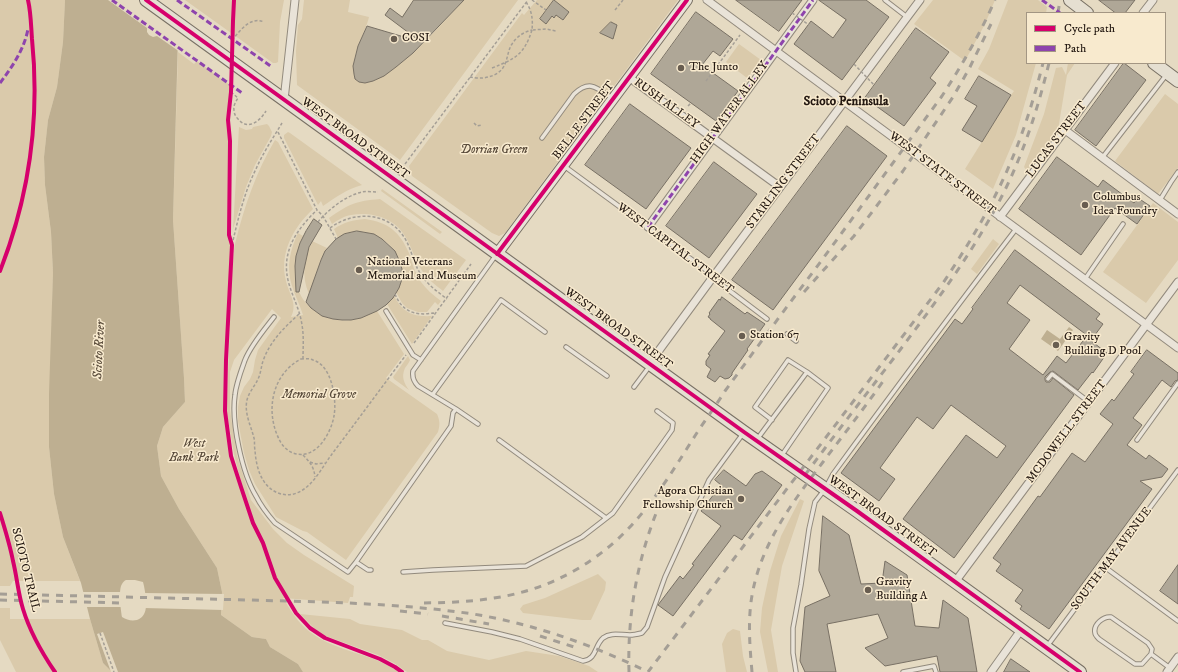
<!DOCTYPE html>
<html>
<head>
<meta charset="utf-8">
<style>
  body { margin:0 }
  #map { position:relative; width:1178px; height:672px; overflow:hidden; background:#e5dac2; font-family:"IM FELL DW Pica",serif }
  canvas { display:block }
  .legend { position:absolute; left:1026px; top:12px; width:140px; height:52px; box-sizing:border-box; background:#f8eace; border:1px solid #a39683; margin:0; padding:5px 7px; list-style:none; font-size:12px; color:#241912 }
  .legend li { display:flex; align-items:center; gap:8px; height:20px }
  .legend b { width:20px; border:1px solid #a39683 }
</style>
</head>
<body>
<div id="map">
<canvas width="1178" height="672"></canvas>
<ul class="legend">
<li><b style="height:5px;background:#d6006c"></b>Cycle path</li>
<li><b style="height:5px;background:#8e44ad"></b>Path</li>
</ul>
</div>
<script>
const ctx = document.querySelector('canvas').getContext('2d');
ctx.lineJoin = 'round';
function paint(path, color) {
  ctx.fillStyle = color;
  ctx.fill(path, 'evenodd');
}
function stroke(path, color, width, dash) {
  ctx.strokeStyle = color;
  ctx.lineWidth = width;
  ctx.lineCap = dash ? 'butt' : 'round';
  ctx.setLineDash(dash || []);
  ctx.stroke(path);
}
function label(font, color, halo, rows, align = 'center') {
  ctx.font = font + ' "IM FELL DW Pica",serif';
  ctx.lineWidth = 3;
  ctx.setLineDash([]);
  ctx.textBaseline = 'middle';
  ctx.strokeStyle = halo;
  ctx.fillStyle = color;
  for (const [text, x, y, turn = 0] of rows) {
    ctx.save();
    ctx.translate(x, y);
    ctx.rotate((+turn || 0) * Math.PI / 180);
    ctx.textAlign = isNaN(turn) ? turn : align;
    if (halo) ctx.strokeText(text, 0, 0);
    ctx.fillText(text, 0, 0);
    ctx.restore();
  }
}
paint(new Path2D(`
  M0 0H65L63 42 57 87 48 120 44 157 45 185 51 232 53 273 49 447 54 494 63 537 80 581H13L10 586H0Z
  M185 0H284L280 22 278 62 276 63H273Z
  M304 0H350L348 12 369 17C365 34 351 55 354 73 354 77 356 81 360 82 384 91 448 17 464 0H518L400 160 297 85 296 51 298 25 302 19Z
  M537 0H678L505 233 499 236 492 233 412 176 409 166 522 13 524 15Z
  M933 0H995L985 24 965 61 914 24Z
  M1008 0H1038L1047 7 1046 13H1027V63H1036L1016 135 993 189 965 169 1011 95 1014 91 978 69 989 49Z
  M739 44 761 60 747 78 726 62Z
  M178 52 194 64 197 61 230 85 229 235 232 245 231 271C234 263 233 253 235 244 244 207 256 172 275 140L278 142 313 209C293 228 279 253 286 281 289 294 298 304 291 317L303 315C300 305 295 296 292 286 286 267 290 250 298 233L303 236C292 261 290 294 315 311 325 318 338 322 351 320 360 319 368 315 377 311L404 354 386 378 437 414C440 421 440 425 438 432L346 560 307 532 303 531 276 517 255 484 249 470 244 453 238 421V407L240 396 244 387 250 379 253 372 255 360 258 350 281 318 272 309 234 360 230 372V410L237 456 251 500 273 529 287 543 304 555 354 586 353 597H350L348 603 283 598C291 611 298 623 310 632 336 652 372 653 399 672H303L298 664 270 647 266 639 252 637 221 615 222 592 217 568 179 509 161 476 157 446 163 427 185 402 184 378 173 220ZM229 324 230 326 227 397V414L234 454 243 490 241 487 231 456 225 411Z
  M1068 63H1075L1067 75 1058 130 1027 171 1024 167 1044 114 1056 68 1062 67 1066 75Z
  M1165 94 1178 104V168L1158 194 1115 161Z
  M267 124 269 126 272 132 271 136 255 165 246 187 233 229 239 127 246 130 252 129 253 127Z
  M288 132 290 133 362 185C347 189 336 197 323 206L321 201 318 205 284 138V135Z
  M382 189 442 232 440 234 381 191Z
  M380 199 466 260 443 291C436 285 428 280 423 272 415 261 412 247 405 236 395 218 371 211 351 215 344 216 338 220 332 224L329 218C349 204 356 201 380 199Z
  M1153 203 1178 222V260L1146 303 1103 272Z
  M365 219C388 222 400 232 409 253 412 263 415 273 421 282 426 289 433 295 441 301L438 305 435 302 427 312H418L407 308 402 303 396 292C417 256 373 217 338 238L334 229C344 222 353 220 365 219Z
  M993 239 999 244 977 274 971 269Z
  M312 241 327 248 321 260 317 271 315 281 309 294C301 276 304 258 312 241Z
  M394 296C403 313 413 317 432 316L412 344 387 304Z
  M408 356 410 360C409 363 407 365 405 368 401 377 404 383 409 390L394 379 393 377Z
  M800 499 804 501 782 566 771 630 778 672H768L760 632 762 608 770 571 781 536Z
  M598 574 606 582 605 590 591 620H582L523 613 520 609 523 605 545 598Z
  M0 608H10V619H90L103 663 112 672H16L0 640Z
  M300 614 350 619 360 624 402 630 422 640H428L447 651 489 660 526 651 559 656 589 666 598 672H407L394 663 378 655 323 635 315 629Z
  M733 629 740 631 743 656 747 672H726L722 644 727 633Z`), '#dacaab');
paint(new Path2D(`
  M65 0H179L173 220 184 378 185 402 163 427 157 446 161 476 179 509 217 568 222 592 221 615 252 637 266 639 270 647 298 664 303 672H112L103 663 90 619 81 583 63 537 54 494 49 447V394L53 273 51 232 45 185 44 157 48 120 57 87 63 42ZM126 580H135L143 582 144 586C146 597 150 616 137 620 131 621 127 620 122 617 121 610 118 590 122 584 123 582 124 581 126 580Z
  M1069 327 1073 330 1058 351 1041 339 1047 330 1060 339Z`), '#beaf91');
paint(new Path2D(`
  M108 0H181L180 52 157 36 153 37 149 35 147 32V28Z
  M81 592H123V607H85Z
  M143 593 224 594 223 610 144 608Z
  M103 632 118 672H111L97 634Z`), '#e5dac2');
const building = new Path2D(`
  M414 0H464L413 53 396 67 384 76 373 81 365 83 359 82 355 79 354 74 353 66 358 46 367 26 421 42 385 15 390 8 402 17Z
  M554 0 569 12 563 20 556 15 554 18 552 16 546 24 540 19Z
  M736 0H802L779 31Z
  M819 0H866L889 17 842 80 794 44 811 21 833 38 846 20Z
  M1099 0H1135L1125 13H1116Z
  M696 12 733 39 720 56 713 51 702 65 738 91 716 121 651 74Z
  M611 22 617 25 613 39 600 33Z
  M916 28 949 52 930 78 936 83 904 126 865 98Z
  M1124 63 1146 80 1096 146 1075 130Z
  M979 76 1011 95 982 142 962 130 977 106 965 99Z
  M630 104 691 148 646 209 585 165Z
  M847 126 887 156 773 310 732 280Z
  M1057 157 1098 187 1103 180 1134 203 1138 198 1150 206 1137 224 1115 208 1081 255 1019 209Z
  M714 162 757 194 709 258 666 226Z
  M314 219 322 225 309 247 299 292H296L295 266 296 256 300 243 306 231Z
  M357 231 374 234 382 239 395 251 399 260 402 269V279L399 288 393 298 386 305 377 311 361 318 351 320H342L333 319 322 316 311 308 306 302 321 260 325 251 336 239 344 234Z
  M1015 250 1100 314 1096 319 1103 324 1092 339 1020 285 1007 303 1030 320 1009 349 1043 375 1057 356 1066 363 1086 337 1107 353 1093 373 1092 372 1078 390 1053 371 1050 372 1045 377V380L1046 382H1050L1053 378 1074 395 954 558 903 519 966 435 997 458 1006 446 951 405 933 429 917 417 880 468 895 479 879 501 841 473 955 319 962 324 973 309 972 308Z
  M722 297 745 314 747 312 765 324 747 349 748 350 732 373V375L729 378 725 379 720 376 715 382 707 377 711 369 706 365V361L710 355 708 354 725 331 710 319V318L708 317 710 314 709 313 719 299 720 300Z
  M1147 350 1178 373V380L1175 381 1171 387 1162 380 1133 418 1142 425 1127 445 1146 459 1149 455 1168 469 1162 477 1140 481 1152 489 1049 629 1020 609 1022 606 1015 601 1023 590 996 571 1001 564 993 558 1038 496 1040 497 1072 453 1085 462 1113 424 1100 414 1112 399 1114 401 1134 374 1131 372Z
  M724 470 746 486 755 474 762 471 782 485 742 540 734 535 673 616 658 605 680 576 683 579 694 565 692 564 721 526 701 511 721 485 715 480Z
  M823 516 849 535 861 584 882 583 885 561 907 575 915 626 939 628 943 600 968 618 977 672H940L937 656 885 666 865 648 888 638 878 614 827 624 836 672H805L800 661 805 607 830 596 819 571Z
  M1178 565V604L1160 591Z
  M1011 659 1030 672H1004Z`);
paint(building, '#afa797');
stroke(building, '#787064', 1);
const lane = new Path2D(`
  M885 0 907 17
  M542 138 574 94C590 79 597 88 612 98
  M1102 158 1167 74
  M564 166 706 270 722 285 767 319
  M1160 200 1171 182 1178 172
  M1085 279 1123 224
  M386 311 413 355 421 360
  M274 317C264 330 251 345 245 360 241 371 236 384 235 395 231 422 242 473 256 496 261 506 268 515 275 523L348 572 356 562
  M787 334 796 341
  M566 347 607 376
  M1048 379 1052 374 1089 402
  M634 387 649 367
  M433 394 501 300 545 332
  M456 409 478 424
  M772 420 755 407 788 360 807 372
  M758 438 807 372 828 388 782 455
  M499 440 606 518
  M1137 440 1178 383
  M1106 568 1178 621
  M371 570H368L356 562 451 426 453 413 456 409 418 386C413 381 412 377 413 371L496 255
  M403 572 433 570 526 566 582 537 613 513 672 430 673 423 657 411
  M445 623 492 632 520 639 583 661C597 659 594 646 603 638 611 632 620 635 630 635 634 635 638 634 642 633L647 627 665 577 709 480 742 435
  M1048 645 1178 470
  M1151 654 1142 664H1135L1099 639C1097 637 1095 635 1095 633 1093 624 1104 616 1111 617L1148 643 1152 649 1151 654 1170 668
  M796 672 793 653V628L801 585 809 529 815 502 825 489 833 474C893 392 954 310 1016 229
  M903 672 934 666 936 672`);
const street = new Path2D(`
  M707 0 1178 348
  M1143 13 1153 0
  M630 78 780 187
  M284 100 295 0
  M1065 130 1178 214
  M1000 217 1115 63
  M648 227 813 0
  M650 364 660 349 713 277 920 0
  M955 582 1178 282
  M991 672 1021 630
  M1167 672 1178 657`);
const secondary = new Path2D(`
  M497 254 687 0`);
const primary = new Path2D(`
  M146 0 744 432 857 511 1080 672
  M1070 0 1087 13
  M1154 63 1178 81`);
stroke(lane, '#928a7d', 5.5);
stroke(street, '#928a7d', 9);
stroke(secondary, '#787064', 12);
stroke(primary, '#787064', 14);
stroke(new Path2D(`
  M532 0 546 10
  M526 2C532 11 533 19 532 30L546 29 556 31
  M615 10 623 0
  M232 40C240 31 250 16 264 22
  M492 68C515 59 524 55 532 30
  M470 77C482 80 500 77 505 64 508 57 508 50 512 44 517 36 524 32 532 30
  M706 81 740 35
  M231 92 238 98C236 101 233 106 234 110 234 114 236 117 238 119 248 131 260 121 266 111
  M688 106 691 103
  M474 123 477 126 482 125
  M278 132 317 210 323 216 336 239
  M405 164 528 0
  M318 222C329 209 345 196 362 192 367 191 373 192 378 192
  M330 228C353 211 387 211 404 237 412 249 413 264 422 276 429 286 438 292 447 299
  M232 245C238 219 244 193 256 169 263 153 273 138 282 123
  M395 294C402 312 416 316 433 313L436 314
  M299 314C284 328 270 341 263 361 261 367 261 373 258 379 255 386 249 392 247 400 244 413 251 426 254 438 255 442 254 446 255 450 256 467 261 486 278 493 286 496 294 495 301 491 314 484 323 466 332 454 357 421 381 388 406 355
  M414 343 471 264
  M301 359C305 359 309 358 313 360 332 365 337 400 334 416 331 433 317 458 297 454 289 453 282 446 279 439 265 411 272 374 301 359Z
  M303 359C303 348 304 336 302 325 300 310 293 298 289 284 280 253 296 230 317 210
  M303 455C310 462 314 467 315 477
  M310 462 316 464 325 463
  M100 633 114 672`), '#a49e95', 1.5, [3, 2]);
stroke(lane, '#e9e3d8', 3.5);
stroke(street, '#e9e3d8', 7);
stroke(secondary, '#e9e3d8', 10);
stroke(primary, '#e5dfd1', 12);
stroke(new Path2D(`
  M1058 13 1060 0
  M804 292 854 236 903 171 953 97 969 69 991 24
  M805 475C836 433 868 392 900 350 938 299 974 251 1003 194 1024 152 1038 108 1049 63
  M0 594C83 596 166 598 248 600 323 602 398 603 473 614 534 624 593 645 648 672L943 283C969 244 994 203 1012 159 1025 128 1035 95 1043 63
  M0 600 124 603
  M424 603C489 602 542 596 597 556 640 525 665 483 693 439 703 423 715 407 725 391 755 350 785 309 816 268 858 211 900 153 942 96 962 65 980 34 995 0
  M400 611 428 614
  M442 616 489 624
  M540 636 574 647
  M629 672C627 608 640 544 668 486
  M752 672C750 648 748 626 751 602 758 548 791 504 823 462 844 434 866 406 886 377`), '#a49e95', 3, [7, 7]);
stroke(new Path2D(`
  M792 13 809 25
  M854 64 874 85`), '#a49e95', 1.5, [3, 2]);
stroke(new Path2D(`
  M112 0 242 93
  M177 0 272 67
  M1042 0 1060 13
  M0 83C12 67 24 50 28 29
  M648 227 813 0`), '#8e44ad', 3, [6, 3]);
stroke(new Path2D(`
  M146 0 744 432 857 511 1080 672
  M234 0 233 21 231 92 228 120 230 141 229 235 232 245 226 360 225 411 231 456 241 487 253 523 263 543 275 578 296 613 310 628 325 638 380 659 395 667 402 672
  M497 254 687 0
  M0 271C29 197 40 118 32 39 31 26 31 13 28 0
  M0 513C5 529 10 545 13 561 17 577 18 593 23 609 30 632 42 653 55 672`), '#d6006c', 4);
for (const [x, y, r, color] of [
  [394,39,4,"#685d50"],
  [681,68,4,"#685d50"],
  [1085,205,4,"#685d50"],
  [359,270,4,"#685d50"],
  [742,336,4,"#685d50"],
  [1056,345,4,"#685d50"],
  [741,499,4,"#685d50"],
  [868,590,4,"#685d50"]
]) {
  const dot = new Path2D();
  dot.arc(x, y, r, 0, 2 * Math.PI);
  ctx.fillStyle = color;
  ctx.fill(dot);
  stroke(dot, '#f8eace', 1.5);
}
label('12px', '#241912', '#f8eace', [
  ["COSI",402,39],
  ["The Junto",689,68],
  ["Columbus",1093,198],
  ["Idea Foundry",1093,212],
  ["National Veterans",367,263],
  ["Memorial and Museum",367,277],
  ["Station 67",750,336],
  ["Gravity",1064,338],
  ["Building D Pool",1064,352],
  ["Agora Christian",733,492,"right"],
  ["Fellowship Church",733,506,"right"],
  ["Gravity",876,583],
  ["Building A",876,597]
], 'left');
label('12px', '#241912', '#f8eace', [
  ["RUSH ALLEY",666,104,36],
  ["HIGH WATER ALLEY",730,113,-54],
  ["BELLE STREET",584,121,-53],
  ["WEST BROAD STREET",355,139,36],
  ["LUCAS STREET",1057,140,-53],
  ["WEST STATE STREET",942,174,37],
  ["STARLING STREET",784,182,-53],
  ["WEST CAPITAL STREET",675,249,37],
  ["WEST BROAD STREET",618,329,36],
  ["MCDOWELL STREET",1067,432,-53],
  ["WEST BROAD STREET",882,517,36],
  ["SOUTH MAY AVENUE",1112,559,-53],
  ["SCIOTO TRAIL",25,570,76]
]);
label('italic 12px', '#584a3a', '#f8eace', [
  ["Dorrian Green",494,151],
  ["Memorial Grove",319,396],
  ["West",194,445],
  ["Bank Park",194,459]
]);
label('bold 13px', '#241912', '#f8eace', [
  ["Scioto Peninsula",846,102]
]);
label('italic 13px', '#5b4d3c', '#f8eace', [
  ["Scioto River",100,350,-87]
]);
</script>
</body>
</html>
